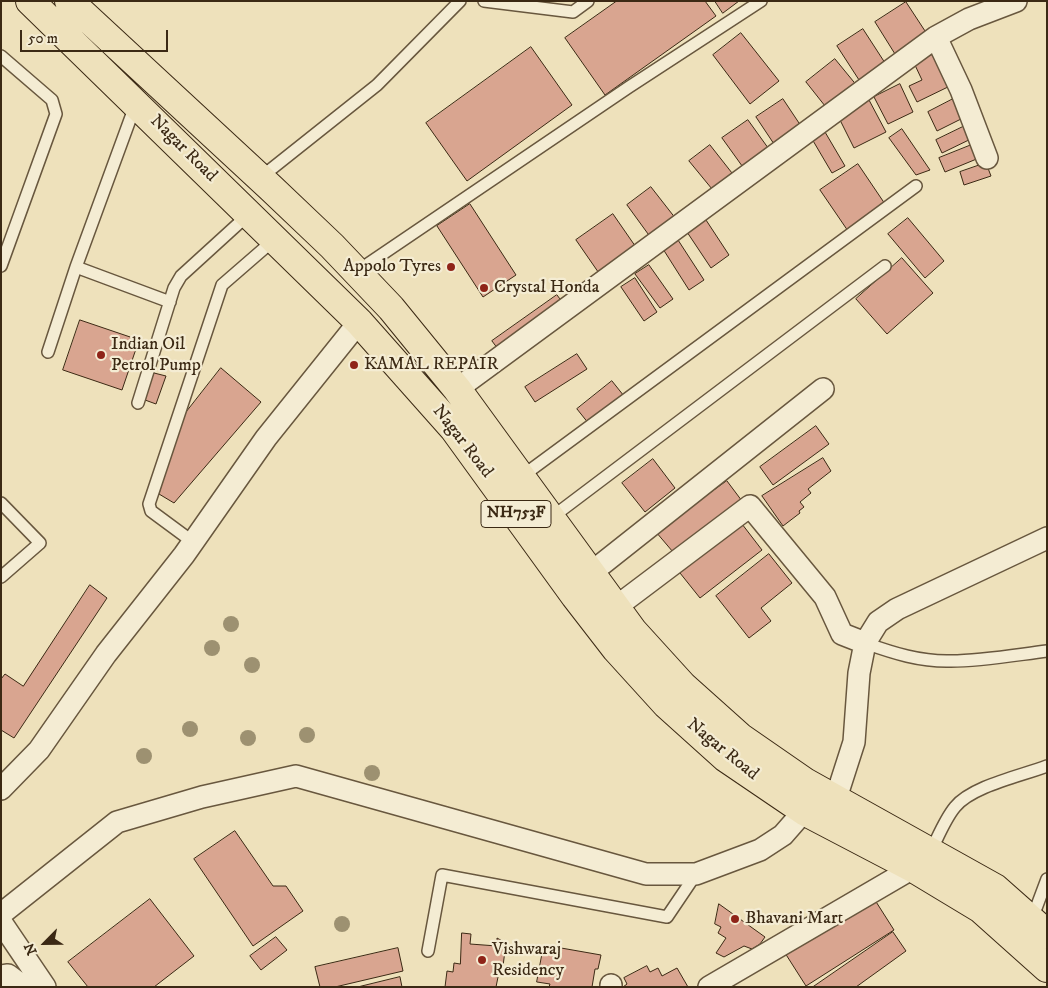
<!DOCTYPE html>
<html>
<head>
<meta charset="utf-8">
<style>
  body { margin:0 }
  #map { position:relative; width:1048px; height:988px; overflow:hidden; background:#eee1bb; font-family:"IM FELL DW Pica",serif }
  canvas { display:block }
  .frame { position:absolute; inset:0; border:2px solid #3b2914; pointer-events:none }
  .north { position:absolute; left:20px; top:918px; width:50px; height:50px; -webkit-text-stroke:4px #f4ecd3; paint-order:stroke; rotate:247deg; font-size:14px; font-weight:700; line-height:20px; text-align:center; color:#3b2914 }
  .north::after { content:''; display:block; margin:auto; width:18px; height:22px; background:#3b2914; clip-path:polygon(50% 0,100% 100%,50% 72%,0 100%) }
  .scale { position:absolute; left:20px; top:30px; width:148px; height:22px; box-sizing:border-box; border:2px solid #3b2914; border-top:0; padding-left:6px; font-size:15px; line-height:18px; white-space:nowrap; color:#3b2914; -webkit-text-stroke:4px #f4ecd3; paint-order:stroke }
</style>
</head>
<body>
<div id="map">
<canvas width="1048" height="988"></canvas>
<div class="frame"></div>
<div class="north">N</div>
<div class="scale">50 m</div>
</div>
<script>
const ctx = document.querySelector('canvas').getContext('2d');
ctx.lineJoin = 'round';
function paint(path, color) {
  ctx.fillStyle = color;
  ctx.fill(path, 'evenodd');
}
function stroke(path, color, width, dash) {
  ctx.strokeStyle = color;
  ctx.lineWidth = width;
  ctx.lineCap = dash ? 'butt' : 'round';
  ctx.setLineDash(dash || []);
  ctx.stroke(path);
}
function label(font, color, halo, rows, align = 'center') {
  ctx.font = font + ' "IM FELL DW Pica",serif';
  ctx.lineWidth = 4.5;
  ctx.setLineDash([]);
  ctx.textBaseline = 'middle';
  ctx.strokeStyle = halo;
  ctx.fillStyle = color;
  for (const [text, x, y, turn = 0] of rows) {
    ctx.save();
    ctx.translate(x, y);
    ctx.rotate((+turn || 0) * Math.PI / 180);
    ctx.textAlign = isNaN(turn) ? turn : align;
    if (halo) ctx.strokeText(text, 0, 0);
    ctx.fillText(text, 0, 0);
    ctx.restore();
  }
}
const building = new Path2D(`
  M617 1H705L716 16 605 95 565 38Z
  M715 1H739L723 13Z
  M906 2 927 34 895 54 875 22Z
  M863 29 887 66 861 83 837 46Z
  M741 33 779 81 750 104 713 55Z
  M531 47 572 105 467 181 426 123Z
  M936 53 952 85 917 102 909 86 922 80 914 63Z
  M835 59 858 87 829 111 806 82Z
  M900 84 913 112 888 124 874 97Z
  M957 97 967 116 937 131 928 112Z
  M783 99 803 129 776 147 756 117Z
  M869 100 886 132 854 148 838 116Z
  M748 120 771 152 745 170 722 138Z
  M971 123 977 136 942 153 936 140Z
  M902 129 930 170 916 175 889 138Z
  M825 132 845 166 832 173 812 139Z
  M974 144 979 158 945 172 939 158Z
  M710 145 732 173 712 189 689 161Z
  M986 163 991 176 964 185 960 172Z
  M858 164 885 204 848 231 820 190Z
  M651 187 676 219 651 238 627 205Z
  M470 204 516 275 483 297 437 226Z
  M613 214 640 253 603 279 576 240Z
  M908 218 944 261 925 278 888 234Z
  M706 220 729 255 711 268 687 232Z
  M678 240 704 280 689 290 663 249Z
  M902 258 933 293 887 334 856 299Z
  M649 265 673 299 660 308 635 274Z
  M635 278 657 312 644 321 621 287Z
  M557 295 566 307 501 353 492 341Z
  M80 320 139 340 122 390 63 370Z
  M577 354 587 369 535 402 525 387Z
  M221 368 261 402 174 503 159 494 176 425Z
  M154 373 166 376 156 404 145 400Z
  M612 381 624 396 589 424 577 409Z
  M816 426 829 444 773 485 760 467Z
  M823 458 831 471 808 489 811 493 800 502 804 507 799 511 800 513 783 526 762 496Z
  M653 459 675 488 645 512 622 483Z
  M727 481 742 501 673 552 656 532Z
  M742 524 762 550 700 598 680 573Z
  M769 554 792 583 761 608 771 621 749 638 716 596Z
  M90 585 107 598 14 738 1 730V679L5 674 23 686Z
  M235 831 273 886H286L303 911 253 946 194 859Z
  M873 897 894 930 806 986 785 953Z
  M150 899 194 956 154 987H88L68 962Z
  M719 904 765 937 760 944 752 949 744 946 724 957 716 953 726 938 718 933 721 927 715 924Z
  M893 932 906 951 856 987H813Z
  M462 933 471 934 470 944 497 946V938L506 943 503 966 494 965 492 976 498 977 496 987H445L447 971 453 972 454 963 460 964Z
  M276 937 287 950 261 970 250 956Z
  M544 945 601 955 598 969H595L592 987H549L550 984 537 982Z
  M398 948 403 971 335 987H320L315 967Z
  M647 966 650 972 658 968 662 976 677 968 688 987H623L627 984 624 978Z
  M400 977 402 987H358Z`);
paint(building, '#d9a590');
stroke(building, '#3b2914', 1);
const service = new Path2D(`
  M484 1 573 12 588 1
  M1 56 52 100 56 114 1 266
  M260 178 377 85 460 1
  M76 267 170 302
  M356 272 629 87 761 1
  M48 352 76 267 135 106
  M138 403 174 288 181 276 249 214
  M521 477 916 186
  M1 503 40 543 1 577
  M551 518 885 266
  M193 542 151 511 149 504 222 285 275 239
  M865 643C893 653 921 662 951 661 982 661 1015 655 1047 651
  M931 851C938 837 945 819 955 807 972 786 1021 776 1047 766
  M1032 919 1047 879
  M428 951 442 875 667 917 696 874`);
const minor = new Path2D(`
  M936 37 961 90 987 158
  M457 389 936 37 969 19 1016 1
  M592 572 823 389
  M616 607 750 506 825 597 842 634 865 643
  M1 789 39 750 106 654 184 555 266 438 359 322
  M836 798 854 742 859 673 865 643 878 622 897 609 1047 538
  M1 914 117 822 202 797 296 776 646 874H696L760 850 783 835 804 811
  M1 922 45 987
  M1 976 8 975 24 987
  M611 987V985
  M709 987 913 868`);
const trunk = new Path2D(`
  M30 1 359 322 454 429 575 596 616 649 666 704 726 758 804 811 913 868 981 909 1047 968
  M69 1 271 188 332 246 391 308 457 389 633 631 683 686 740 737 805 782 995 888 1047 934`);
stroke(service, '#68573e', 14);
stroke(minor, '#68573e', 24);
stroke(trunk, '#3b2914', 30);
stroke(service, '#f4ecd3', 11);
stroke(minor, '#f4ecd3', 21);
stroke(trunk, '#eee1bb', 28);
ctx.fillStyle = '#9d9171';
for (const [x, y] of [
  [231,624],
  [212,648],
  [252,665],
  [190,729],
  [307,735],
  [248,738],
  [144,756],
  [372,773],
  [342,924]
]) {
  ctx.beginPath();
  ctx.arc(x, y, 8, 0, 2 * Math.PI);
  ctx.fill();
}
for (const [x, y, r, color] of [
  [451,267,5,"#8f2418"],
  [484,288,5,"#8f2418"],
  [101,355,5,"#8f2418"],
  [354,365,5,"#8f2418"],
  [735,919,5,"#8f2418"],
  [482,960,5,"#8f2418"]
]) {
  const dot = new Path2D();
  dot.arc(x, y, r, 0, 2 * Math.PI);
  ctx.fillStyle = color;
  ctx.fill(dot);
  stroke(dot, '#f4ecd3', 2);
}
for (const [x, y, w] of [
  [516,514,70]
]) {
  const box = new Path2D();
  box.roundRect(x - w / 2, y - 13.5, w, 27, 4);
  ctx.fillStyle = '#f4ecd3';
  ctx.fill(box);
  stroke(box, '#3b2914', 1);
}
label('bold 16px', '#3b2914', null, [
  ["NH753F",516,514]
]);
label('18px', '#3b2914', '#f4ecd3', [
  ["Nagar Road",183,149,45],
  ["Nagar Road",462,442,52],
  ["Nagar Road",722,750,39]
]);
label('18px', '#3b2914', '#f4ecd3', [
  ["Appolo Tyres",441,267,"right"],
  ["Crystal Honda",494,288],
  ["Indian Oil",111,345],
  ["Petrol Pump",111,366],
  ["KAMAL REPAIR",364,365],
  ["Bhavani Mart",745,919],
  ["Vishwaraj",492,950],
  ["Residency",492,971]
], 'left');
</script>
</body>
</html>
